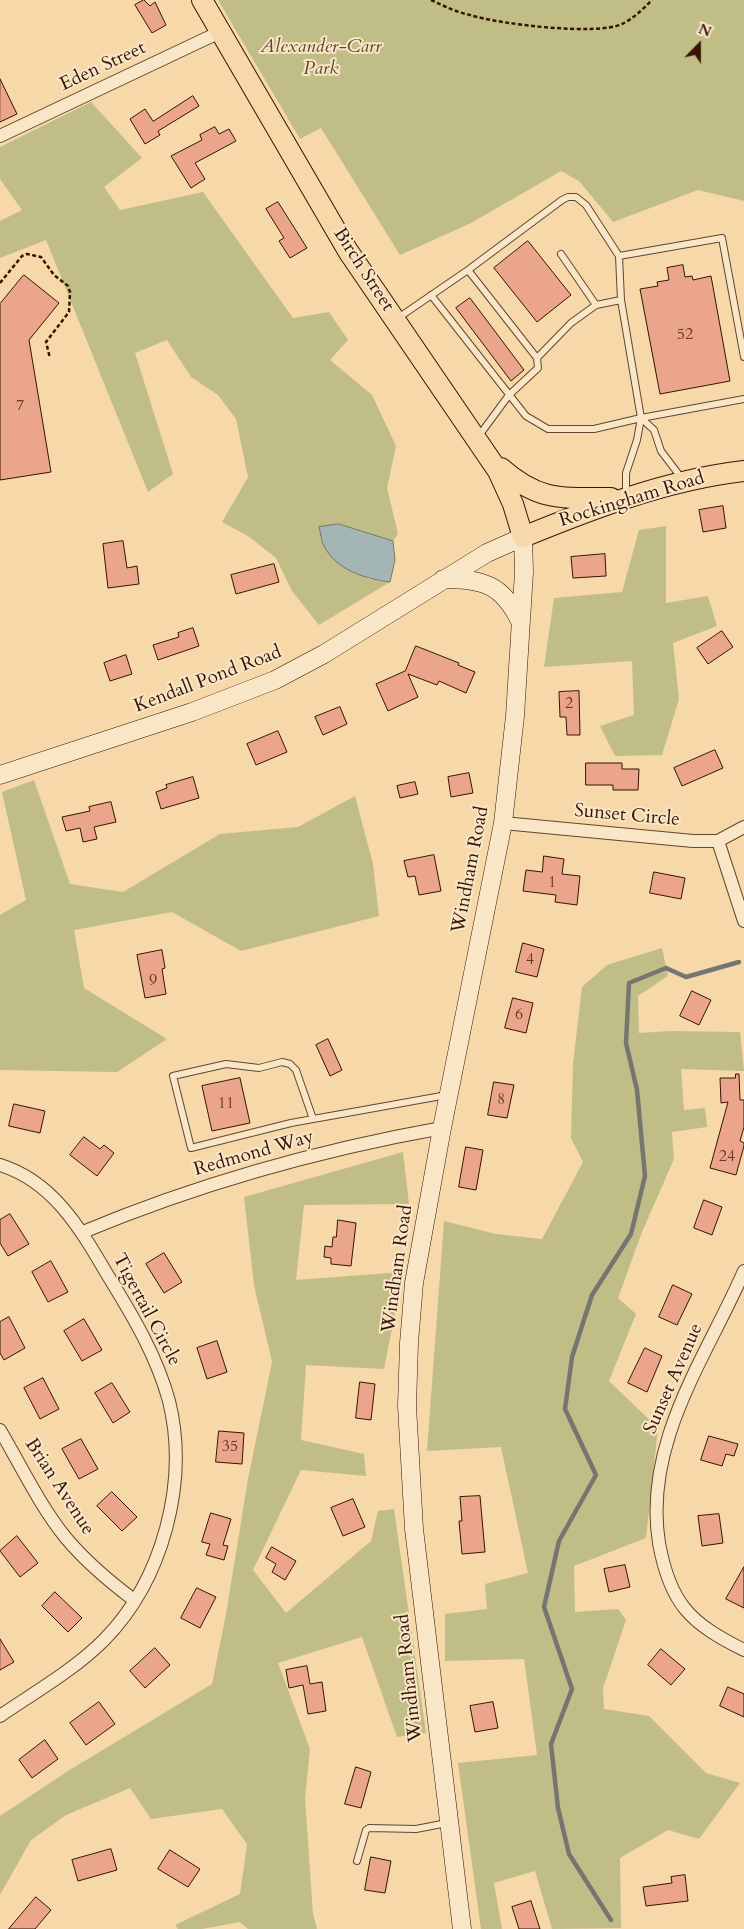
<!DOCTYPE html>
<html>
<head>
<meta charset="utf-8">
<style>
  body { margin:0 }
  #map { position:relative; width:744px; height:1929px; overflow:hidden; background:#f6d8a9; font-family:Cardo,serif }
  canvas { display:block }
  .north { position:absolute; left:674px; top:20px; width:50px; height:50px; -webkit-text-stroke:4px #f9e6c7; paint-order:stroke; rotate:22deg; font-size:14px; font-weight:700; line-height:20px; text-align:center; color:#351405 }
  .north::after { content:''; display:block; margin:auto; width:18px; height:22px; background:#351405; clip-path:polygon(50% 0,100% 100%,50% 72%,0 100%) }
</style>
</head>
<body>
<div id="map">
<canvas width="744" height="1929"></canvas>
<div class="north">N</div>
</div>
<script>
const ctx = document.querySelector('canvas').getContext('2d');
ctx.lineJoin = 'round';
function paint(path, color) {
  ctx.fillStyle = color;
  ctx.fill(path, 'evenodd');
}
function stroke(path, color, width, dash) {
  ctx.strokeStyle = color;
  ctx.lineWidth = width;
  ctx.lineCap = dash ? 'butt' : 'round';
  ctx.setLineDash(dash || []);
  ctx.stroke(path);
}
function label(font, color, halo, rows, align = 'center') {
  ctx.font = font + ' Cardo,serif';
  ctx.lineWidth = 4;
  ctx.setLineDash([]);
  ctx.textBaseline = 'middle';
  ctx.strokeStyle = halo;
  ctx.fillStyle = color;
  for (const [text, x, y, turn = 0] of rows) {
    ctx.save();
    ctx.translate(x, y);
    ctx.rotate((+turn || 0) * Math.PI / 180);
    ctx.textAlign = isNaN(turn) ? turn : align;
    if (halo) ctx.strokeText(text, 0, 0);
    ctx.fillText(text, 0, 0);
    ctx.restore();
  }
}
paint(new Path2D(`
  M218 0H744V201L698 190 613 222 579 181 561 171 471 223 400 255 321 128 300 139Z
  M91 102 142 158 104 187 120 210 203 192 293 318 329 312 348 340 330 360 372 395 396 446 387 488 398 534 393 541 339 524 319 528 368 579 390 582 319 625 292 591 276 558 248 536 222 522 248 477 236 419 218 395 191 377 167 340 135 353 173 474 148 492 46 240 0 258V221L22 210 0 179V147Z
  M666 526V603L708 596 717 626 673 643 679 699 662 755 615 756 600 726 634 715 632 661 544 667 554 598 622 592 639 530Z
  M34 780 70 884 123 892 220 834 298 827 355 796 373 864 379 916 241 951 172 912 74 930 84 988 167 1039 117 1072 0 1070V915L26 900 2 792Z
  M662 948 668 976 638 996 639 1033 670 1031 740 1032 744 1071 681 1069 684 1110 705 1108 707 1127 672 1132 674 1159 642 1232 618 1298 636 1314 609 1381 658 1428 646 1538 574 1566 575 1612 618 1609 626 1620 603 1688 604 1709 649 1716 706 1773 740 1783 699 1839 668 1830 620 1858 621 1928 552 1929 535 1871 494 1883 502 1929H481L458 1763 537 1755 524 1659 445 1661V1614L487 1609 485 1584 528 1573 501 1447 427 1451 444 1221 496 1234 542 1239 583 1162 571 1138 573 1064 582 987 607 965Z
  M403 1152 409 1204 304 1205 296 1280 403 1272 384 1369 306 1365 301 1440 364 1454 366 1476 301 1470 253 1570 286 1613 371 1541 378 1511 394 1509 426 1733 397 1737 362 1637 278 1663 310 1749 305 1798 313 1914 317 1929H248L240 1922 202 1929H178L175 1925 240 1894 247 1844 222 1809 151 1819 130 1788 66 1815 31 1840 0 1895V1816L68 1771 212 1684 226 1614 248 1479 272 1362 254 1285 244 1197Z`), '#c0be86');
const water = new Path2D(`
  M339 524 393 541 395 560 390 582C366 579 336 570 324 546 321 541 321 533 319 527Z`);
paint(water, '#a3b6b5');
stroke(water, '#77756f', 1);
stroke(new Path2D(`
  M611 1920 569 1854 558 1808 551 1744 572 1689 544 1607 559 1541 596 1475 565 1409 572 1357 592 1295 631 1234 645 1176 637 1090 626 1043 629 983 666 968 686 977 739 962`), '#77756f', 4.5);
const building = new Path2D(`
  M144 0 150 6 155 2 166 25 152 33 135 5Z
  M0 79 17 114 0 122Z
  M193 96 199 106 158 131 160 135 145 144 130 119 145 109 153 121Z
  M215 127 219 134 229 129 236 141 195 163 205 179 191 188 171 156 202 140 200 135Z
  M278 202 307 248 290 258 279 241 284 238 266 209Z
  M528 241 571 295 537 322 494 268Z
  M683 265 685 277 692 276 693 280 711 276 730 381 660 394 640 289 658 286 657 282 669 280 667 268Z
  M24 275 59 303 29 340 51 472 0 480V304Z
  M470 298 524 370 511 381 456 308Z
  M723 506 726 528 703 532 699 510Z
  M123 541 127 568 137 566 139 584 108 588 103 544Z
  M605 554 606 576 573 578 571 557Z
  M274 564 279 582 236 594 231 575Z
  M193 628 199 646 158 660 153 645 179 637 178 633Z
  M722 631 733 647 708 664 697 648Z
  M416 646 459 663 458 665 475 672 466 693 439 681 437 685 408 674 418 697 388 711 376 684 405 671Z
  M126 655 132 674 110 681 104 663Z
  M579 691 580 735H567L566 717H560L559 692Z
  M340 707 347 724 323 735 315 717Z
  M278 731 287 752 256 765 247 744Z
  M715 750 723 768 682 786 674 768Z
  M586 763H622V769H639L638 790H613V785H586Z
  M469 773 473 793 451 797 448 777Z
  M193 777 199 798 161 809 156 792 167 788 166 785Z
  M415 782 418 794 400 798 397 786Z
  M111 802 116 822 94 827 97 839 83 842 80 828 66 831 62 817 90 811 89 807Z
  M434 855 441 891 419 895 415 876 408 877 404 861Z
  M544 856 564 859 562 874 580 876 577 905 555 902 556 895 523 891 526 870 542 872Z
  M654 872 685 878 681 899 650 893Z
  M523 943 544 949 537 977 516 972Z
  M162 950 165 968 162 969 166 994 145 998 137 955Z
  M692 991 711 1000 699 1025 680 1016Z
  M513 998 533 1003 526 1033 505 1028Z
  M328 1039 342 1070 330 1076 316 1045Z
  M736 1074H739L740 1100H744V1127L740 1141 744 1143V1146L736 1175 710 1168 728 1102 721 1103 720 1078H735Z
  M240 1078 250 1123 212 1131 202 1086Z
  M494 1082 514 1085 507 1118 488 1115Z
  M14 1104 45 1111 40 1133 9 1126Z
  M84 1137 100 1149 104 1145 114 1153 97 1176 70 1155Z
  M466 1147 483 1150 476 1190 459 1187Z
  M704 1200 722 1207 712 1235 694 1228Z
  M10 1214 29 1244 8 1256 0 1243V1220Z
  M338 1220 356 1223 351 1266 331 1264V1258L324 1257 325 1246 332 1247 333 1237H336Z
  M164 1253 182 1282 164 1293 146 1264Z
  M51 1261 68 1292 48 1302 32 1272Z
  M673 1285 692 1294 677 1325 659 1317Z
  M9 1317 25 1348 4 1360 0 1353V1322Z
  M84 1319 102 1350 82 1361 64 1331Z
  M217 1341 227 1372 207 1379 197 1348Z
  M645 1348 662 1356 647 1392 628 1383Z
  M43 1378 59 1409 40 1419 24 1388Z
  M360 1382 375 1384 371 1420 356 1418Z
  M112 1383 130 1412 113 1423 95 1393Z
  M219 1431 244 1433 242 1464 216 1462Z
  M709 1436 738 1444 734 1456 726 1454 722 1466 701 1460Z
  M81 1439 98 1469 79 1479 62 1449Z
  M112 1492 137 1517 122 1531 97 1506Z
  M480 1496 485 1552 462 1554 459 1521H462L460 1497Z
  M353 1499 365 1527 343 1536 331 1508Z
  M211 1513 231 1519 223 1545 228 1546 224 1560 206 1555 210 1544 202 1542Z
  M719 1514 723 1543 702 1546 698 1516Z
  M17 1536 38 1563 20 1577 0 1551Z
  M272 1547 296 1561 285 1580 272 1572 276 1564 266 1558Z
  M625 1565 630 1587 609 1592 604 1569Z
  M744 1567V1608L726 1599Z
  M197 1588 216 1597 200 1628 181 1618Z
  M55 1592 82 1618 68 1632 42 1606Z
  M0 1639 14 1662 0 1670Z
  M155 1648 170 1665 145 1688 130 1671Z
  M661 1649 685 1669 671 1685 648 1665Z
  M307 1666 310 1684 322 1682 326 1711 308 1714 303 1685 289 1688 286 1670Z
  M728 1687 744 1694V1717L720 1706Z
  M99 1702 115 1724 86 1745 70 1723Z
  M493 1702 498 1728 475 1732 470 1706Z
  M45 1740 58 1759 32 1778 19 1760Z
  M356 1767 371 1772 361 1808 345 1804Z
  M111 1849 117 1870 78 1881 72 1860Z
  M170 1850 200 1869 188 1887 158 1869Z
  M371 1857 391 1861 385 1893 365 1890Z
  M685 1875 688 1901 646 1906 643 1887 672 1883 671 1877Z
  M36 1897 51 1910 35 1929H9Z
  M531 1901 540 1929H519L512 1907Z`);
paint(building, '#eaa58a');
stroke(building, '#351405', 1);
const lane = new Path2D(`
  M561 254 596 305
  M619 256 722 238 744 357
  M468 270 537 358
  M431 295 526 416 548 429H594L641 418 744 399
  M398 318 468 270 562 200 568 197H576L586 205 619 256 621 300 641 418 637 440 626 473V494
  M641 418 654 430 661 451 683 480
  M478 437 509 395 538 368 537 358 571 323 596 305 621 300
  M313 1119 296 1070 290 1064 282 1062 259 1068 226 1064 173 1076 191 1148 291 1123 447 1095
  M357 1861 366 1830 369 1828 416 1829 447 1823`);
const street = new Path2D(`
  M0 136 220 32
  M503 823 693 841H718L744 827
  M718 841 744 921
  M0 1165C55 1182 82 1232 110 1279 134 1318 157 1357 169 1401 189 1482 163 1580 104 1640 74 1670 35 1692 0 1716
  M83 1232C198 1184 319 1150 442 1128
  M744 1271C706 1358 643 1443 659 1543 670 1604 690 1623 744 1650
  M0 1430C21 1466 40 1506 66 1538 86 1562 110 1582 134 1600`);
const secondary = new Path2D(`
  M443 579C483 579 502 584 520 621
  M0 775 192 712 275 680 324 654 487 553 523 537 524 572 515 716 503 823 442 1128 414 1283 409 1343 407 1406 414 1529 462 1929`);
const primary = new Path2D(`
  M202 0 348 251 498 471 513 504 523 537C594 508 667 480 744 471
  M501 468C539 502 563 498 611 498`);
stroke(lane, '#65452e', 8);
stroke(street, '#65452e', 14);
stroke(secondary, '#351405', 19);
stroke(primary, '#351405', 22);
stroke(new Path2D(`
  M431 0C444 6 456 12 470 15 498 24 597 36 622 24 633 19 643 9 652 0
  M0 283 22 256 27 254 41 257 54 275 68 286 70 292 69 312 46 342 50 358`), '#351405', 2.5, [4, 2.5]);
stroke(lane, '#f9e6c7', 6);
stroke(street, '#f9e6c7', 12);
stroke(secondary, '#f9e6c7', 18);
stroke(primary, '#f6d8a9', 20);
label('16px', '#623826', null, [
  ["52",685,335],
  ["7",20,406],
  ["2",569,704],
  ["1",552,883],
  ["4",530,960],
  ["9",153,981],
  ["6",519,1015],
  ["8",501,1100],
  ["11",226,1104],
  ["24",727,1157],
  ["35",230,1447]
]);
label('italic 19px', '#5f472c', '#f9e6c7', [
  ["Alexander-Carr",321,48],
  ["Park",321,70]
]);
label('19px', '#351405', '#f9e6c7', [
  ["Eden Street",103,67,-25],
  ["Birch Street",363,270,57],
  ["Rockingham Road",632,500,-17],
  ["Kendall Pond Road",208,680,-21],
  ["Sunset Circle",627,816,5],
  ["Windham Road",471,870,-79],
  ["Redmond Way",254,1154,-16],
  ["Windham Road",398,1269,-82],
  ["Tigertail Circle",146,1310,62],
  ["Sunset Avenue",674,1379,-66],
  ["Brian Avenue",59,1487,57],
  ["Windham Road",410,1678,-96]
]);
</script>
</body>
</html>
